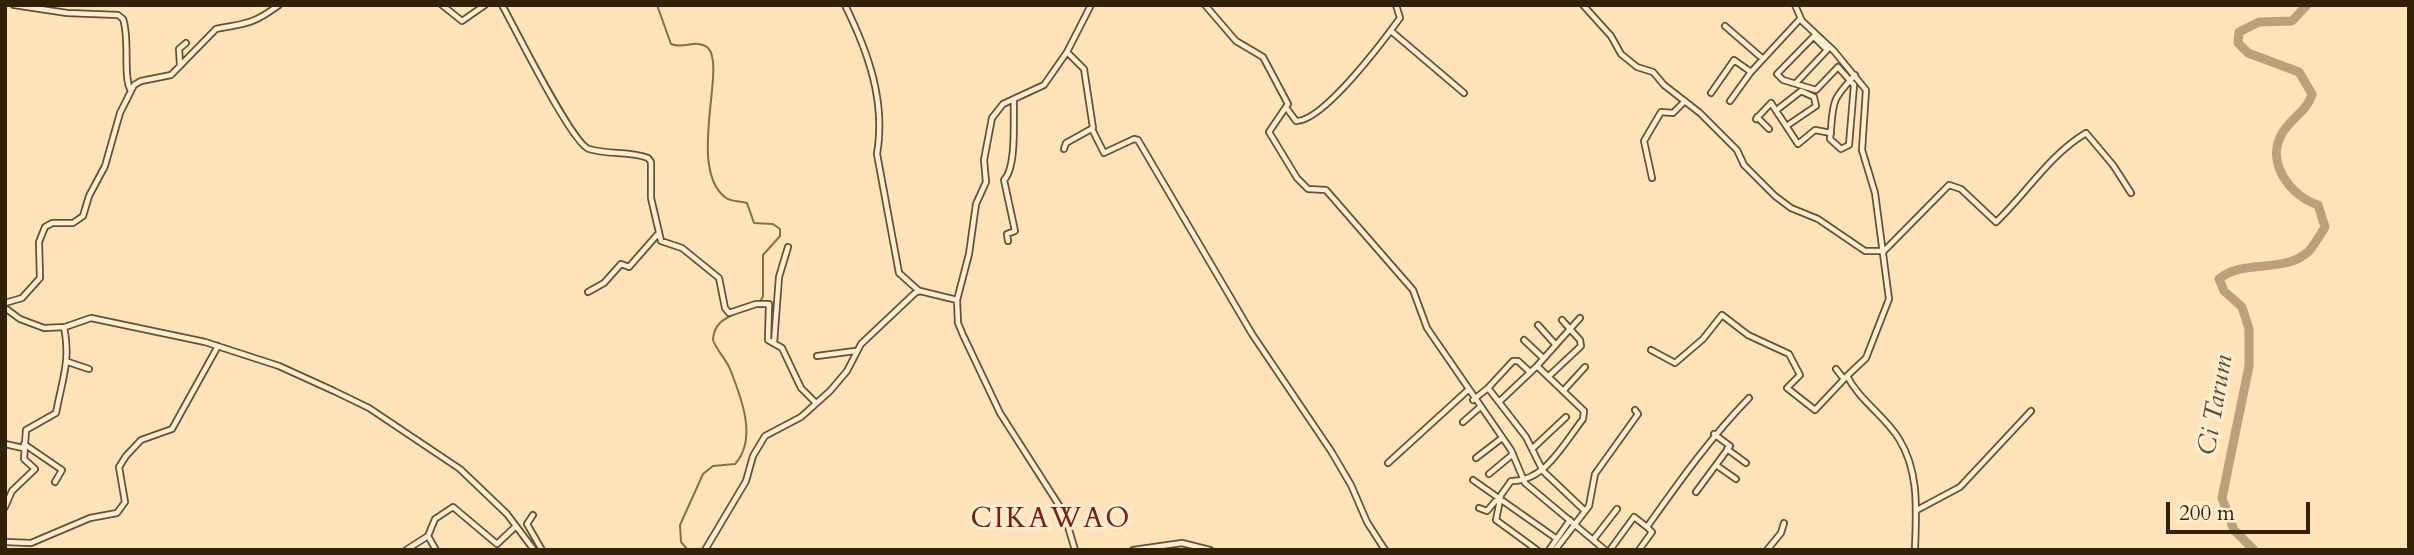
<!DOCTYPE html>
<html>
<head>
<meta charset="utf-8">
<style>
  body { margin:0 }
  #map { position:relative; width:2414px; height:555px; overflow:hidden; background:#fee3b9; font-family:Cardo,serif }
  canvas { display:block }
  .frame { position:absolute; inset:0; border:7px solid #322107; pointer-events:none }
  .scale { position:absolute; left:2166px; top:502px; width:144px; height:32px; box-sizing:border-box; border:4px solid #322107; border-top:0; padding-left:9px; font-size:21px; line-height:24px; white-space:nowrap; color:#322107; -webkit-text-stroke:5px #feedd2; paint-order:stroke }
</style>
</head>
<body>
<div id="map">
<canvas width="2414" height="555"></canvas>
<div class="frame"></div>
<div class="scale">200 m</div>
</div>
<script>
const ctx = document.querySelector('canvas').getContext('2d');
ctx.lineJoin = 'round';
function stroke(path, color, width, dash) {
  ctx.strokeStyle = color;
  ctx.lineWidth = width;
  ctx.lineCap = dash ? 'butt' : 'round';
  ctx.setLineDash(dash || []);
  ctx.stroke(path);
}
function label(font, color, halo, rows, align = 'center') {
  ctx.font = font + ' Cardo,serif';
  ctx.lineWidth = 6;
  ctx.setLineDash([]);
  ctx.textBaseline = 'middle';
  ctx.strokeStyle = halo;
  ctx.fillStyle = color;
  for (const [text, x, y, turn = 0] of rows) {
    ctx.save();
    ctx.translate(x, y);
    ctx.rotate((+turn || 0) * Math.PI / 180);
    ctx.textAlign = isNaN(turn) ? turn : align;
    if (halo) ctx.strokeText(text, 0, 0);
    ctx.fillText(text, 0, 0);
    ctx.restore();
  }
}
stroke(new Path2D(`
  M657 5 671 44C683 50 697 38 708 48 727 66 686 169 726 198 732 202 740 201 747 203L754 223 773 224 780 229V236L763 255V296L760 302
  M688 550 681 542 680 525 703 474 713 466 735 464C758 439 741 397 730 369 726 359 717 351 713 340 714 324 723 319 737 313`), '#836e4d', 2);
stroke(new Path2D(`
  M2254 550 2234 530 2222 498 2249 366V329L2242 307 2224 291 2219 279C2241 259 2286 274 2309 251 2315 244 2320 235 2325 227L2318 205C2290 196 2264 161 2283 132 2292 117 2307 112 2312 94L2299 72 2248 53 2238 43 2239 32 2259 22 2292 21 2307 5`), '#b9a17c', 9);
const street = new Path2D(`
  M14 5 67 13 118 15 123 19C130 38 123 75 130 89
  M442 5 462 21 485 5
  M502 5C515 28 572 144 589 149 608 155 631 151 648 158L651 162V198L661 241 682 248 719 278 725 308 729 313 756 304H769L768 340 782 348 801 388 816 403
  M845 5C868 52 886 101 877 154L899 273 919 291
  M1205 5 1236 41 1263 57 1288 104 1269 132 1297 178 1308 189 1326 190 1413 290 1427 328 1511 450 1525 483 1605 550
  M1583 5 1611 36 1621 54 1637 67 1653 72 1664 85 1700 113 1737 150 1744 165 1775 196 1791 208 1818 219 1865 251H1884L1949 185 1961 189 1996 222C2027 193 2048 156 2086 133L2113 165 2131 193
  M1795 5 1802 21 1834 51 1866 90 1862 150 1875 193 1889 299 1866 358 1847 376C1860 401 1885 416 1899 439 1920 473 1916 512 1915 550
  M1725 26 1763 59
  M1391 31 1464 93
  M1816 34 1777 74 1783 80 1816 90 1838 67 1854 85 1849 145 1841 149 1830 139C1834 102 1829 103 1855 75
  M180 65 179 49 186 43
  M1796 83 1827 50 1814 37
  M1711 93 1734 60 1751 72
  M1730 101 1751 72 1800 19
  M1778 109 1801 91 1814 97 1816 106 1788 125
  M1288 110 1296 121C1323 122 1384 40 1400 18L1396 5
  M1757 117 1769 129
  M1756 119 1771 103 1798 144 1815 130 1831 133
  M1092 129 1104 153 1134 139 1138 140 1252 334 1331 451 1351 485 1367 522 1385 550
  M1064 149 1066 143 1093 128 1084 69 1067 52
  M1652 178 1644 141 1661 112 1673 113 1685 101
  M1008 241 1007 234 1015 231 1004 180C1017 167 1013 119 1014 99
  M588 292 604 283 621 264 629 267 657 235
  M5 303 22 298 40 278 39 242 45 227 52 223H73L83 216 89 196 105 166 120 113 134 85 141 81 171 75 216 29C246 23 252 25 279 5
  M5 308 20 319 44 328 65 327 91 318 205 342 279 366 334 391 369 408 460 469 507 514 534 550
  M1538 325 1555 344
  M1524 340 1542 357
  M774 343 779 277 788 247
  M1651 350 1675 363 1703 339 1722 315 1748 335 1789 354 1800 375 1787 388 1815 410 1847 376
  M817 356 855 351
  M68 362 89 369
  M1537 366 1570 329 1562 320
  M1836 369 1844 379
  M1549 376 1581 346 1580 340 1570 329 1580 318
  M1488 388 1513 361H1518L1530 372
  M1564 390 1585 367
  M1473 400 1488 388 1526 437 1543 471 1585 511
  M1500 401 1537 366 1584 411 1583 419C1563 445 1544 482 1511 481L1501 495 1496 520 1537 550
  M1463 422 1479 408
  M5 444 23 448
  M24 444 62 470 55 482
  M1533 448 1566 417
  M1727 449 1746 463
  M1476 458 1502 438
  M1388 463 1468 390
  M1716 465 1736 479
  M1489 474 1513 454
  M1473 480 1557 539
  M1696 492 1730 446 1714 434
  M5 507 12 491 35 469 24 459 26 430 56 413C62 380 71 361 64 327
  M1479 508 1487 511 1498 498
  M1917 510 1960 487 2031 411
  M533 515 527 524 542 550
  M428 536 436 550
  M1593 540 1617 509
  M5 542 31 543 90 518 117 513 125 502 119 467 126 456 141 440 172 429 218 346
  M406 550 428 536 435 519 453 507 497 544 516 526
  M705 550 746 481 753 456 765 436 801 417 830 391 847 371 861 344 915 293 920 291 957 300
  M1075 550 1064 513 1000 413 963 335 958 323 957 300 969 254 976 204 986 182 984 160 992 118 1003 104 1044 85 1067 52 1091 5
  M1133 550 1182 543 1210 550
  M1549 550 1570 520
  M1555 550 1589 506 1595 474 1638 414 1635 410
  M1610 550 1634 517 1647 527
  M1639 550 1652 532 1647 527C1679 482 1710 438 1749 398
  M1767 550 1781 533 1784 523`);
stroke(street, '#655234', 8);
stroke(street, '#feedd2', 4.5);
label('italic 26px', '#614e30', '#feedd2', [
  ["Ci Tarum",2217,405,-80]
]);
ctx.letterSpacing = '2px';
label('28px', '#7a1f14', '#feedd2', [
  ["CIKAWAO",1051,521]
]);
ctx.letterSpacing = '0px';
</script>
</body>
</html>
